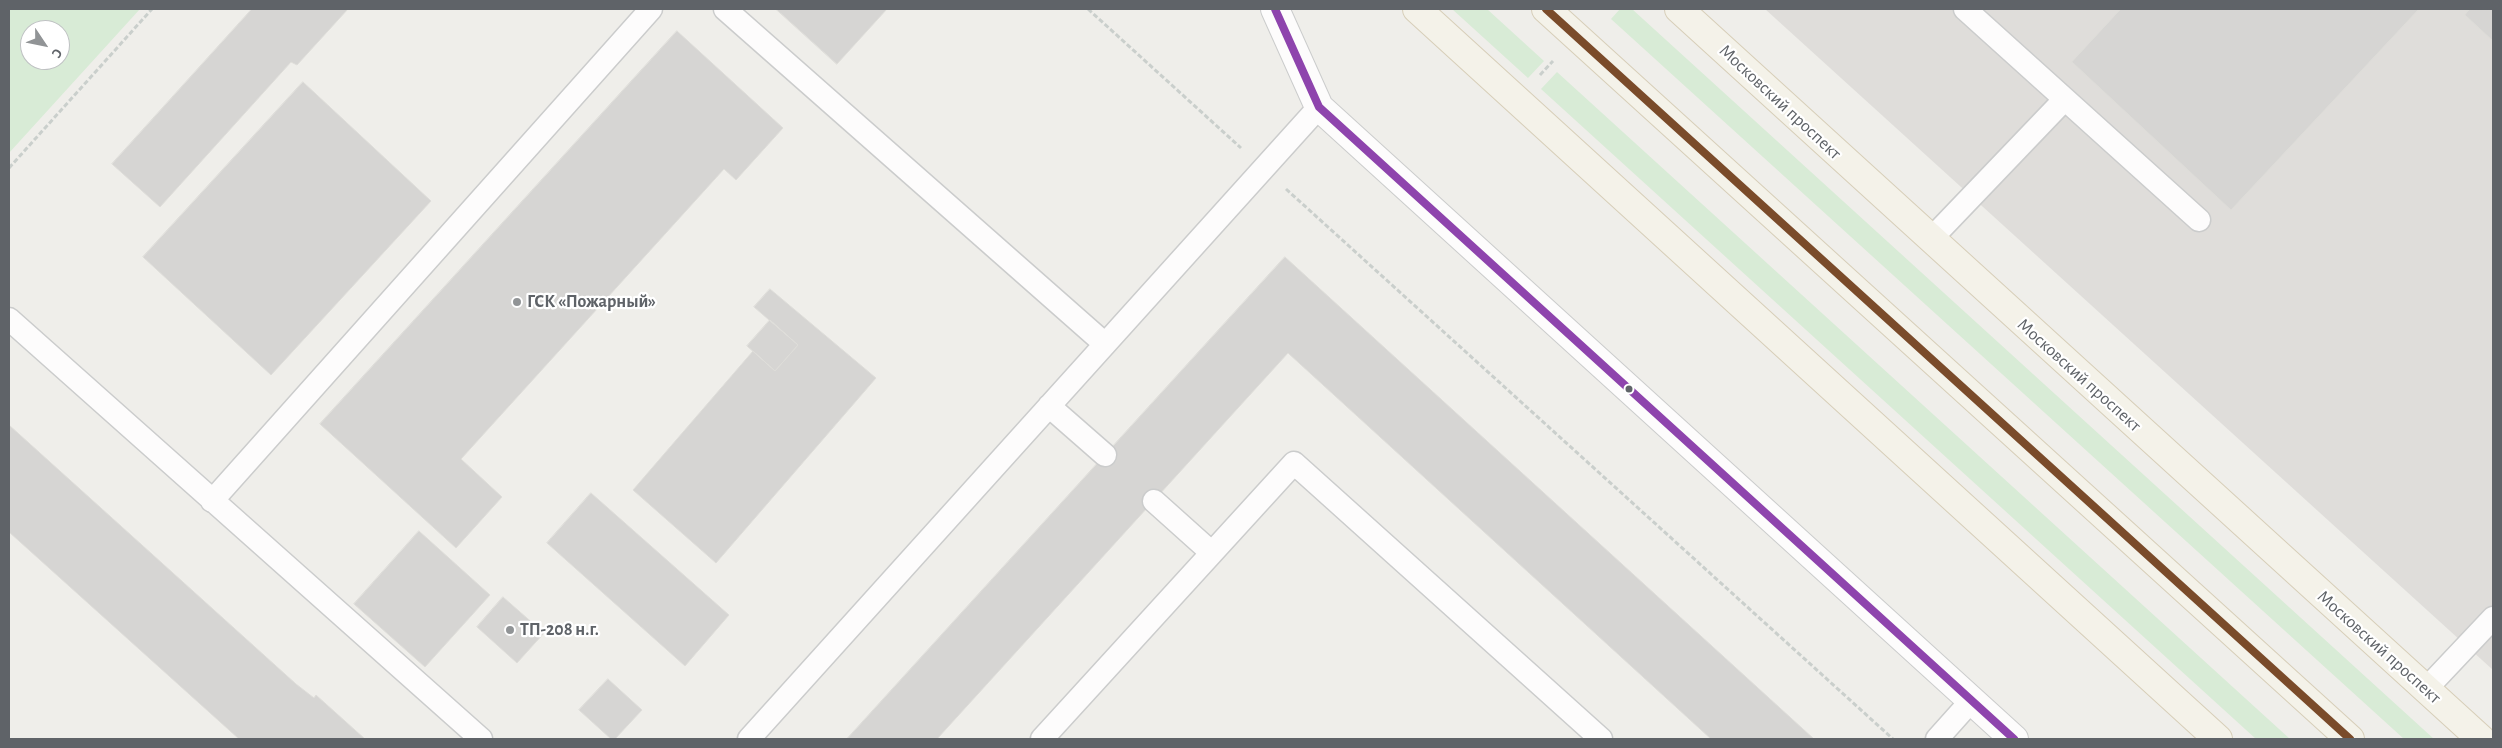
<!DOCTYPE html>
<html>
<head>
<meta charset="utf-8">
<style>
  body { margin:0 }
  #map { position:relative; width:2502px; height:748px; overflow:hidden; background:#efeeea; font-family:"Alegreya Sans",sans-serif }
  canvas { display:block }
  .frame { position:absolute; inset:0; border:10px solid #5f6368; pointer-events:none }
  .north { position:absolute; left:20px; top:20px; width:50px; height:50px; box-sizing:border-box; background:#fff; border:1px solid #bfc1c3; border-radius:50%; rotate:124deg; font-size:14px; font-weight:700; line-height:20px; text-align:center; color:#5f6368 }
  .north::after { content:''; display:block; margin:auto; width:18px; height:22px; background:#919496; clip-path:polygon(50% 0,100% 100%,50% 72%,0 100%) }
</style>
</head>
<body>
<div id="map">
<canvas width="2502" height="748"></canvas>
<div class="frame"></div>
<div class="north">С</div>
</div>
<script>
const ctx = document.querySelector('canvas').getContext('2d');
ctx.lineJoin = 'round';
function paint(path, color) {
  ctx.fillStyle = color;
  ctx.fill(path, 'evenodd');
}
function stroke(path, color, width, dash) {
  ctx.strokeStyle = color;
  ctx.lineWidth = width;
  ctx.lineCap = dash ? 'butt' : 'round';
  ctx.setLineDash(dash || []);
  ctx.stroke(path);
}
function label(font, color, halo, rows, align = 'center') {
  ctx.font = font + ' "Alegreya Sans",sans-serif';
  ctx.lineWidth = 4.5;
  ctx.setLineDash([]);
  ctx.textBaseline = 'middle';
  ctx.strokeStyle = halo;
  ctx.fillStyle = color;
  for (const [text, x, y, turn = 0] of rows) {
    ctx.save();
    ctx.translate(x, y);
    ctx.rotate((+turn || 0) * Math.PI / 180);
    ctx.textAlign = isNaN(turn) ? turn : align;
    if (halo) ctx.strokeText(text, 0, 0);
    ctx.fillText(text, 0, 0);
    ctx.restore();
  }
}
paint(new Path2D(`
  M1765 9H2493V670Z`), '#dfddda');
paint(new Path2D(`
  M9 9H140L9 153ZM30 30H60V60H30Z
  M1452 9H1487L1544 61 1528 78Z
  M1620 9H1632L2434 739H2404L1611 19Z
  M1557 72 2290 739H2256L1541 89Z`), '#d8ebd6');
const building = new Path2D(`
  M252 9H348L297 65 291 62 160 207 112 164Z
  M776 9H887L837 64Z
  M2121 9H2419L2231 210 2072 62Z
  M2470 9H2493V41L2465 15Z
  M677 31 783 128 736 180 724 169 461 459 502 497 456 548 320 424Z
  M303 82 431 201 271 375 143 257Z
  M1285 257 1814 739H1711L1288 353 937 739H847Z
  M770 289 876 378 716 563 633 490 753 351 775 371 798 345 754 307Z
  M770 320 798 345 775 371 747 346Z
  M9 425 296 684 314 698 316 695 365 739H239L9 532Z
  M591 493 729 615 685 666 547 543Z
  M419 531 490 595 425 667 354 604Z
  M503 597 544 633 517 663 477 627Z
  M608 679 642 710 615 739H611L579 710Z`);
paint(building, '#d6d5d3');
stroke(building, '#deddd9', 1);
const service = new Path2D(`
  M725 9 1105 344
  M1965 9 2199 220
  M1930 240 2064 100
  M9 319 481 739
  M1049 406 1105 455
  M212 501 651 9
  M1154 501 1212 553
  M2426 689 2493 618
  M749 739 1319 107
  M1042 739 1294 463 1601 739
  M1937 739 1971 701`);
const minor = new Path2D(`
  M1275 9 1319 107 2014 739`);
const primary = new Path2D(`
  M1417 9 2218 739
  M1546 9 2350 739
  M1679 9 2481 739`);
stroke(service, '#cbcccc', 25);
stroke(minor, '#cbcccc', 30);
stroke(primary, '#d7ceb8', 30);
stroke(new Path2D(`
  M1088 9 1241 148
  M1540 75 1553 61
  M9 168 152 9
  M1286 189 1893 739`), '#cacfcc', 3, [5, 2.5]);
stroke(service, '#fdfcfc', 22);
stroke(minor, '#fdfcfc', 28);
stroke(primary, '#f4f2e9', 28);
stroke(new Path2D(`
  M1275 9 1319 107 2014 739`), '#8e44ad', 8);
stroke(new Path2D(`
  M1546 9 2350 739`), '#7a4b2a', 8);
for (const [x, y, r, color] of [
  [517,302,5,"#919496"],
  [1629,389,4.5,"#5f6368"],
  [510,630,5,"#919496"]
]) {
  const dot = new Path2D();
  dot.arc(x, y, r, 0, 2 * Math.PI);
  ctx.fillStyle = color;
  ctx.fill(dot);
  stroke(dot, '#fff', 2);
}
label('18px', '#5f6368', '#fff', [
  ["Московский проспект",1780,102,43],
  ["Московский проспект",2079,375,42],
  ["Московский проспект",2379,647,42]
]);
label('bold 18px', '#5f6368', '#fff', [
  ["ГСК «Пожарный»",527,302],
  ["ТП-208 н.г.",520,630]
], 'left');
</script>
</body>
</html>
